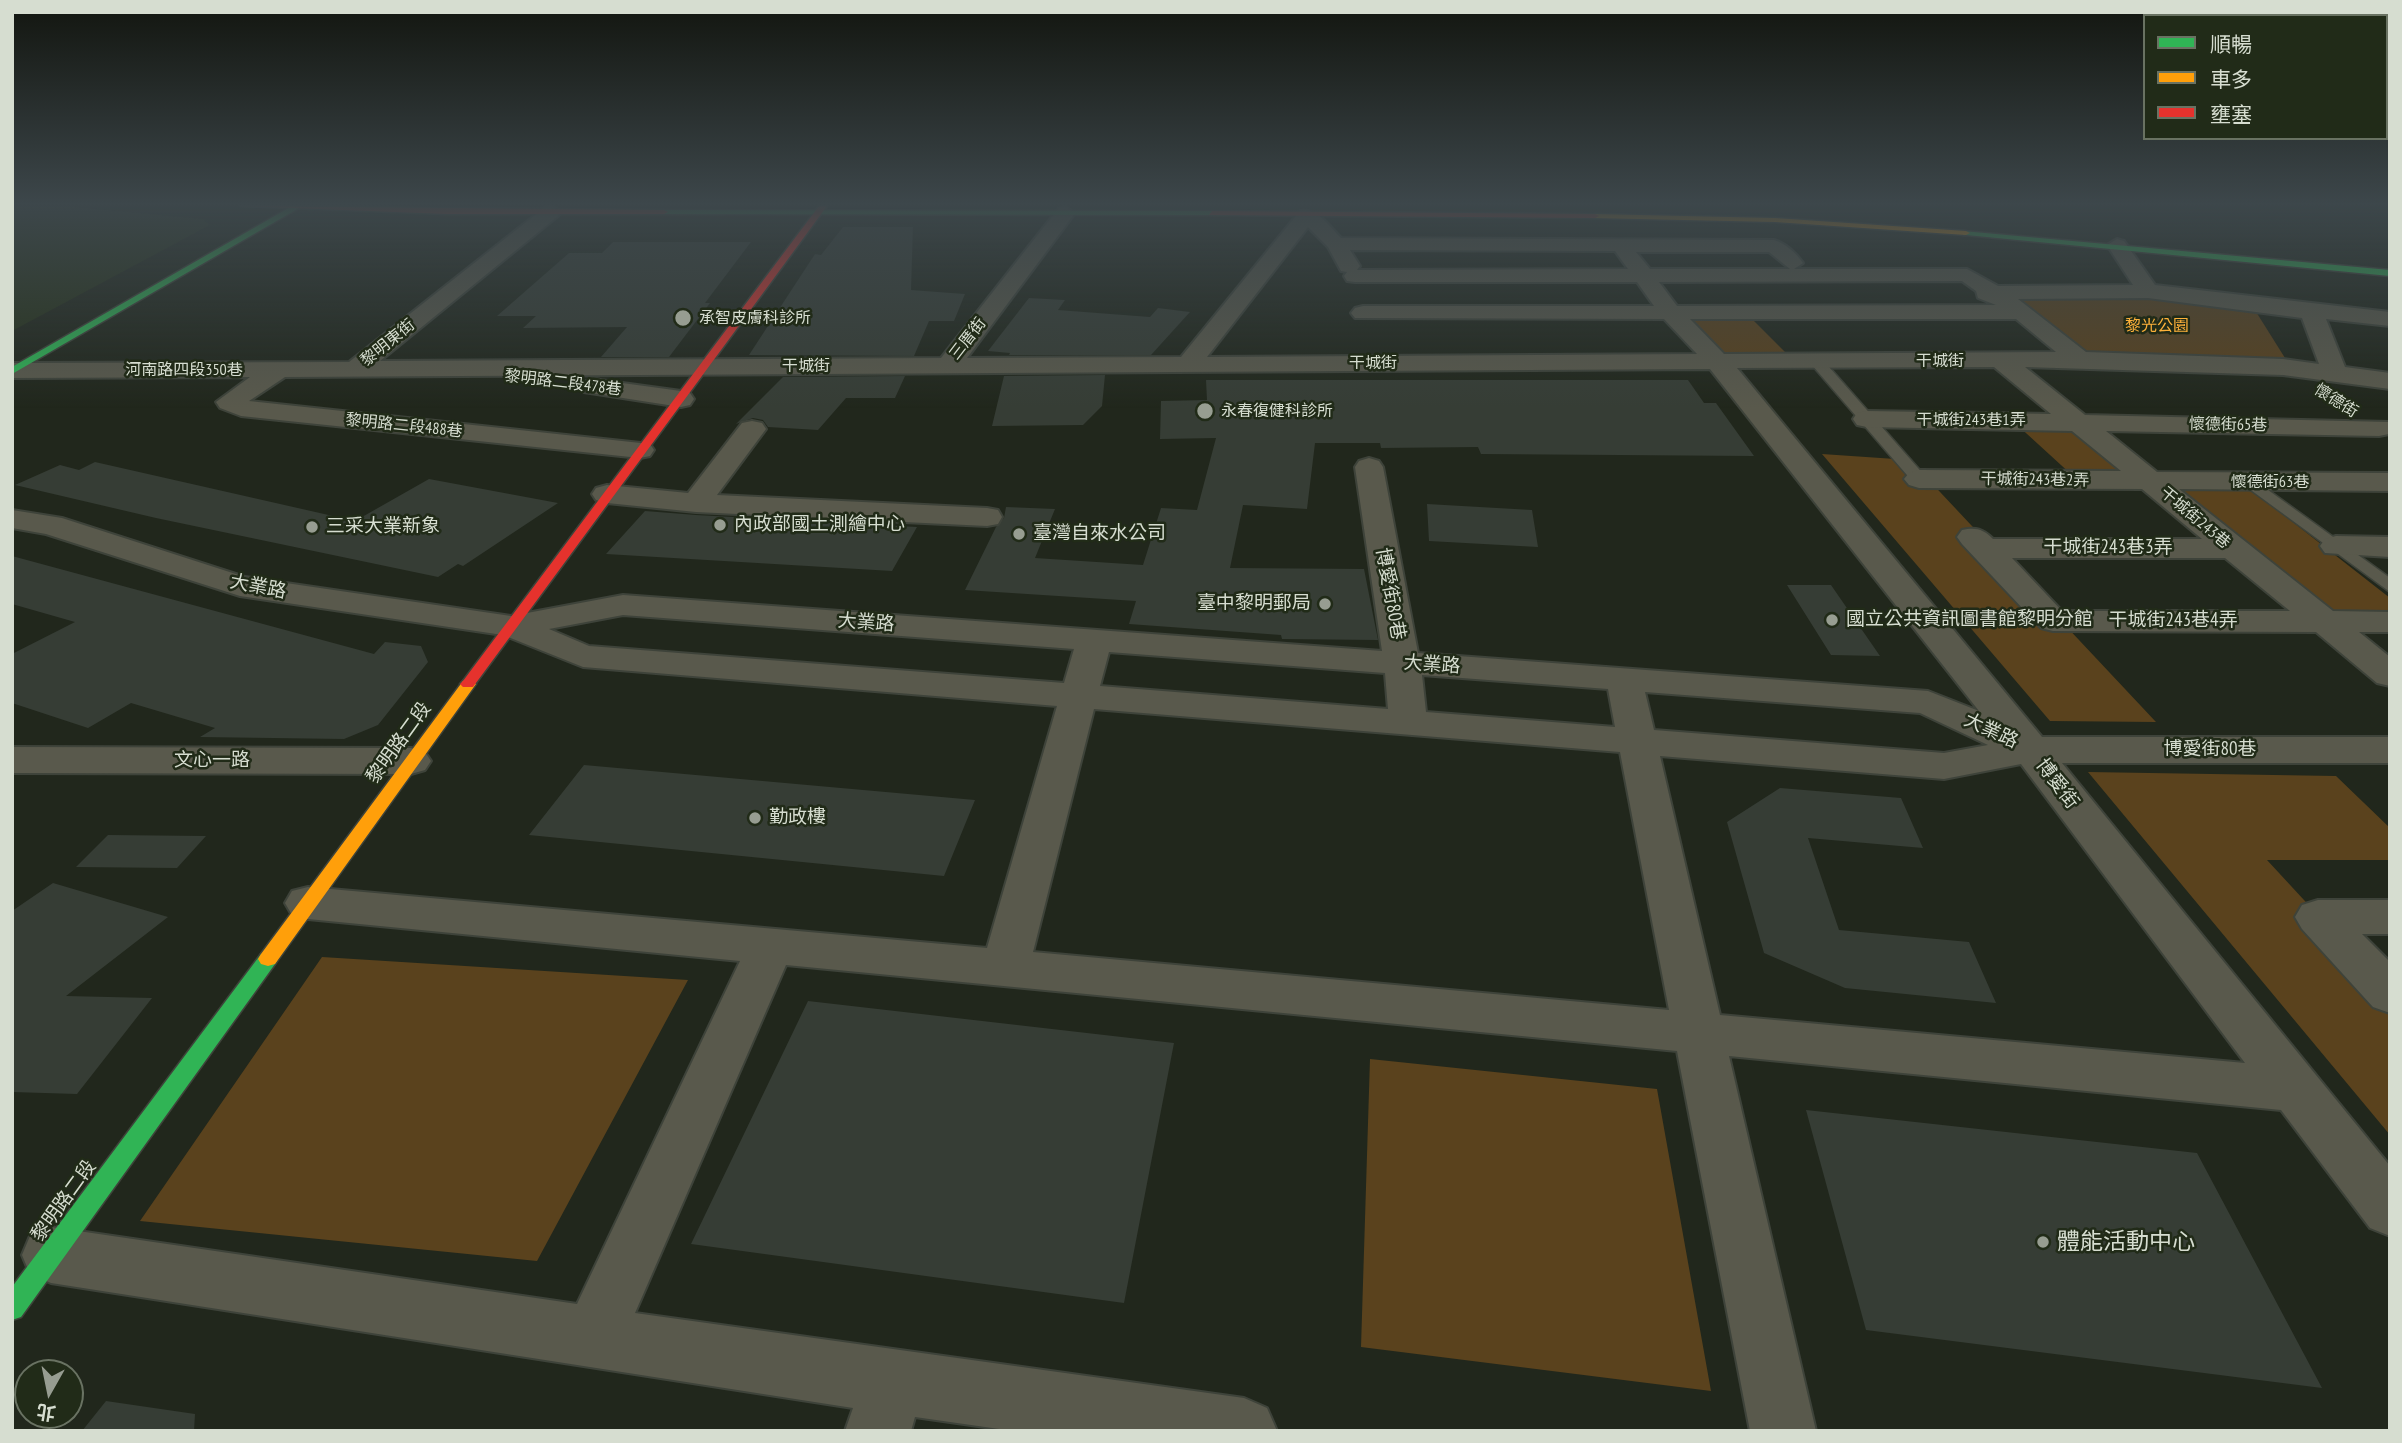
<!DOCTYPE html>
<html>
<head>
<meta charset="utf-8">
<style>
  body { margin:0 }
  #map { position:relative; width:2402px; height:1443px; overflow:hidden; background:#21271c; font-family:"PT Sans Narrow","Noto Sans TC",sans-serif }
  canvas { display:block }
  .frame { position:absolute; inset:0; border:14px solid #d6ddd0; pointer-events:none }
  .legend { position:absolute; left:2143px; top:14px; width:245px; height:126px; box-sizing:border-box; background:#212b18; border:2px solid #697262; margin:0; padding:9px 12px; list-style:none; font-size:21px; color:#d6ddd0 }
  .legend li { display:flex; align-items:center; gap:14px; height:35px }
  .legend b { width:35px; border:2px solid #697262 }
  .north { position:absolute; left:14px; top:1359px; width:70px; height:70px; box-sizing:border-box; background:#212b18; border:2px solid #697262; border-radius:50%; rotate:189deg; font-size:19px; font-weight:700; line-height:28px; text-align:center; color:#d6ddd0 }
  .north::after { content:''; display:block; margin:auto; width:24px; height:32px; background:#979d91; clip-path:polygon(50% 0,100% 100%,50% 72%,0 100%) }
</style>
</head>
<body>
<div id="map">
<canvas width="2402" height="1443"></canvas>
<div class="frame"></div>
<ul class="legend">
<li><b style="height:9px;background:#30b455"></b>順暢</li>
<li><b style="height:9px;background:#ff9f0a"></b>車多</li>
<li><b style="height:9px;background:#e5322d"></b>壅塞</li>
</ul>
<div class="north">北</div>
</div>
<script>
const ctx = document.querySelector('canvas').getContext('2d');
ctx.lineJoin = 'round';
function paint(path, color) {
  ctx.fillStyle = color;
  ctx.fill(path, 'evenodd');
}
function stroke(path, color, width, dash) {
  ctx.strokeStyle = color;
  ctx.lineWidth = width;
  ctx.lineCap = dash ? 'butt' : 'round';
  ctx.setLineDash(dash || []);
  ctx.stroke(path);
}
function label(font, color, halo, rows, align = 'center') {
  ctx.font = font + ' "PT Sans Narrow","Noto Sans TC",sans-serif';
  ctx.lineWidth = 5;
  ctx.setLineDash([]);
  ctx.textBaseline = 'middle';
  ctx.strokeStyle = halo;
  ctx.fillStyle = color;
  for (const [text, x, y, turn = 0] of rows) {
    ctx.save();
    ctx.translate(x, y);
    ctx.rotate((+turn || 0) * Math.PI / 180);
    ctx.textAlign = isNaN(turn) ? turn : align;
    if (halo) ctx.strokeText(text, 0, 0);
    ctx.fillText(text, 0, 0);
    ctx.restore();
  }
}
paint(new Path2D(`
  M12 206H65L203 219 210 225 12 331Z`), '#27331b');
paint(new Path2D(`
  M2015 296 2155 297 2253 307 2285 358 2089 353Z
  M1748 315 1786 353 1716 354 1680 316Z
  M2015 423 2074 424 2137 476H2073Z
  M1822 454 1910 460 2156 722 2050 721Z
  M2166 487H2248L2390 598V614L2327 613Z
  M2088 772 2336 776 2390 828V860H2267L2390 993V1135Z
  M322 957 688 980 537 1261 140 1221Z
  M1370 1059 1657 1089 1711 1391 1361 1347Z`), '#5a421d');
paint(new Path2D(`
  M843 227H913L911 290 965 294 954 321H929L914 356 749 355 815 254 821 255Z
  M613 242H751L705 303H710L669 357H601L627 327 523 328 536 316H497L569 253H602Z
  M1029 298 1065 300 1058 310 1150 317 1158 308 1190 312 1151 355H1009L1010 353 988 351Z
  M1105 375 1102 406 1083 425 992 426 1004 376Z
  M905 376 895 398H846L818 430 768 427 763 420 753 418 736 424 783 377Z
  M1206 380H1688L1704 403H1716L1754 456 1481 454 1478 447 1381 448 1380 443H1315L1307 509 1243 505 1230 568 1364 569 1378 640 1282 639 1281 635 1129 624 1136 601 965 590 996 527 1004 518 1006 507 1055 509 1035 558 1143 565 1161 508 1197 510 1216 438 1160 439 1161 401 1207 400Z
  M95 462 355 521 429 479 558 503 463 566 458 564 438 577 156 518 15 485 60 465 79 470Z
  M1427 504 1532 510 1538 547 1429 541Z
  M645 511 696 515 917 527 892 571 606 554Z
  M12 556 374 654 385 642 421 646 428 662 378 725 344 739 200 737 215 728 131 703 88 728 12 703V654L75 622 12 604Z
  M1787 585H1831L1880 656 1831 655Z
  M584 765 975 800 944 876 529 835Z
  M1780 788 1901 798 1923 848 1808 838 1839 930 1969 942 1996 1003 1845 988 1764 953 1727 822Z
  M108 835 206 836 177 868 76 867Z
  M53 883 168 917 66 996 152 998 77 1094 12 1092V911Z
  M808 1001 1174 1043 1124 1303 691 1244Z
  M1806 1110 2197 1153 2322 1388 1866 1330Z
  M106 1401 195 1414 194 1431H82Z`), '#363d35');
const lane = new Path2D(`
  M1812 359H1822L1925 476V482H1913L1812 365Z
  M2250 477 2390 578V592L2244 485V479Z`);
const street = new Path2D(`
  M551 206 561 212 558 216 380 361 941 358 1058 209 1065 207 1075 213 967 358 1181 357 1300 211C1317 207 1330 227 1341 238L1774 240C1785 243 1796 253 1803 263L1794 269H1967L1998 286 2133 285 2107 245 2117 239 2124 241 2155 285 2390 312V326L2326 319 2345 367 2390 373V389L2283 375 2025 367 2085 415 2389 422V434L2379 436 2106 431 2157 472 2390 473V491L2179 489 2333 611 2390 612V632H2359L2390 657V686L2377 683 2316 632 2053 631 2041 628 1962 544 1957 537 1962 530C1976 527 1983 529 1993 539H2202L2142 489 1919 488 1909 485 1904 479 1909 473 1919 470 2121 471 2072 431 1867 427 1857 425 1853 419 1857 413 1867 411 2051 414 1994 367 1737 368 2042 737H2390V763H2062L2390 1166V1236L2370 1228 2281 1110 1729 1056 1816 1431H1750L1677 1051 786 965 635 1313 1244 1398 1267 1408 1277 1431H1013L915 1417 911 1431H845L853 1408 51 1283 30 1274 22 1255 30 1236 51 1227 577 1304 740 961 308 919 292 915 285 903 292 891 308 887 987 948 1057 706 583 667 503 635 240 596 46 534 12 528V510L62 518 245 577 511 616 623 595 1382 651 1355 467 1359 461 1369 458 1379 461 1383 467 1418 653 1928 691 1979 711 1710 369 285 377 249 401 650 444 654 450 650 456 640 458 241 416 220 408 216 402 250 377 12 378 13 363 349 362 544 208ZM1308 227 1328 247 1341 271 1347 272 1344 276 1347 281 1355 282H1637L1654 306H1363L1355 308 1351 313 1355 318 1664 319 1697 354 1207 357ZM1350 250 1615 251 1628 269 1357 270 1360 266ZM1636 252H1769L1790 269H1650ZM1962 281 1976 291 1978 298 1996 305 1677 306 1659 282ZM2148 298 2302 318 2319 364 2283 359 2086 352 2018 299ZM1690 319H2016L2056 352 1724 354ZM2012 558H2225L2290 611H2062ZM623 615 1074 649 1064 683 589 646 549 629ZM1109 652 1385 673 1388 709 1100 686ZM1422 675 1608 689 1615 727 1426 712ZM1645 692 1920 713 1988 745 1944 753 1654 730ZM1094 709 1620 752 1669 1010 1033 952ZM1660 756 1944 779 2021 764 2245 1063 1720 1015Z
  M593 379 681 391 690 393 694 399 690 405 681 407 584 392 580 387 584 382Z
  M752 421 762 423 766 429 717 495 987 508 998 510 1002 517 998 524 987 526 696 512 607 503 596 500 592 494 596 488 607 485 688 493 742 423Z
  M2336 536 2390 537V557L2325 553 2320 546 2325 539Z
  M12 747 411 748 425 752 431 761 425 770 411 774 12 773Z
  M2318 900H2390V934H2362L2390 962V1013L2373 1007 2302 929 2295 917 2302 905Z`);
const fast = new Path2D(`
  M292 206 299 208 12 374V367Z
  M661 210 1212 211 1216 213 1212 215 664 214Z
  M1963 231 2390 270V276L1966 235H1963Z
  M268 952 275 954 278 959 275 964 21 1317 12 1320V1287L261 954Z`);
const slow = new Path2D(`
  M1595 214 1775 218 1966 231 1970 233 1966 235 1775 222 1592 218Z
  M468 679 476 684 275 964 268 966 261 964 258 959 261 954 463 681Z`);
const jam = new Path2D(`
  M241 206 664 210 668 212 664 214H447Z
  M819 206H827L473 687H463L460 684 463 681Z
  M1212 211 1595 214 1599 216 1595 218 1209 215Z`);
stroke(lane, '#3e433a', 3);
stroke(street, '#3e433a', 4);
stroke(fast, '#3e433a', 3);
stroke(slow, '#3e433a', 3);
stroke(jam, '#3e433a', 3);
paint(lane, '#59594c');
paint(street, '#59594c');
paint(fast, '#30b455');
paint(slow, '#ff9f0a');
paint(jam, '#e5322d');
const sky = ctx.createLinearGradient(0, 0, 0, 408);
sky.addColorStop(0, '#12150f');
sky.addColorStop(0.5, '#3d474b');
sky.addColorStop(1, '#3d474b00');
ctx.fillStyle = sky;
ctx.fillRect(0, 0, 2402, 408);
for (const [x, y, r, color] of [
  [683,318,9,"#979d91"],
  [1205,411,9,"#979d91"],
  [720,525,7,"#979d91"],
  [312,527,7,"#979d91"],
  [1019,534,7,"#979d91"],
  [1325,604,7,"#979d91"],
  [1832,620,7,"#979d91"],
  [755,818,7,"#979d91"],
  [2043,1242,7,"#979d91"]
]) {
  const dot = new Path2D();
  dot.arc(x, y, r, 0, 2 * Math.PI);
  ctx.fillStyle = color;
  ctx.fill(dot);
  stroke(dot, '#212b18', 2.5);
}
label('16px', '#d6ddd0', '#212b18', [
  ["承智皮膚科診所",699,318],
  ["永春復健科診所",1221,411]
], 'left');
label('16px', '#fdb13a', '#212b18', [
  ["黎光公園",2157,326]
]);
label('16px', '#d6ddd0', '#212b18', [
  ["三厝街",968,339,-52],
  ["黎明東街",388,343,-39],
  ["干城街",1940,361],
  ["干城街",1373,363],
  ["干城街",806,366],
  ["河南路四段350巷",184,370],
  ["黎明路二段478巷",563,383,7],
  ["懷德街",2336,401,32],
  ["干城街243巷1弄",1971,420],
  ["懷德街65巷",2228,425,1],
  ["黎明路二段488巷",404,426,6],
  ["干城街243巷2弄",2035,480,1],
  ["懷德街63巷",2270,482],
  ["干城街243巷",2195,518,40]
]);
label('19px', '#d6ddd0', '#212b18', [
  ["內政部國土測繪中心",734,525],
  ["三采大業新象",326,527],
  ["臺灣自來水公司",1033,534],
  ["臺中黎明郵局",1311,604,"right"],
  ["國立公共資訊圖書館黎明分館",1846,620],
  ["勤政樓",769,818]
], 'left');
label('19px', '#d6ddd0', '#212b18', [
  ["干城街243巷3弄",2108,548],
  ["大業路",258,587,11],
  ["博愛街80巷",1390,594,80],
  ["干城街243巷4弄",2173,621],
  ["大業路",866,623,4],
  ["大業路",1432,665,4],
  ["大業路",1991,731,25],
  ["黎明路二段",399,743,-54],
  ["博愛街80巷",2210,750],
  ["文心一路",212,761],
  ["博愛街",2057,784,53],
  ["黎明路二段",64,1201,-54]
]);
label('23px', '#d6ddd0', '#212b18', [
  ["體能活動中心",2057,1242]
], 'left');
</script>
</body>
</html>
